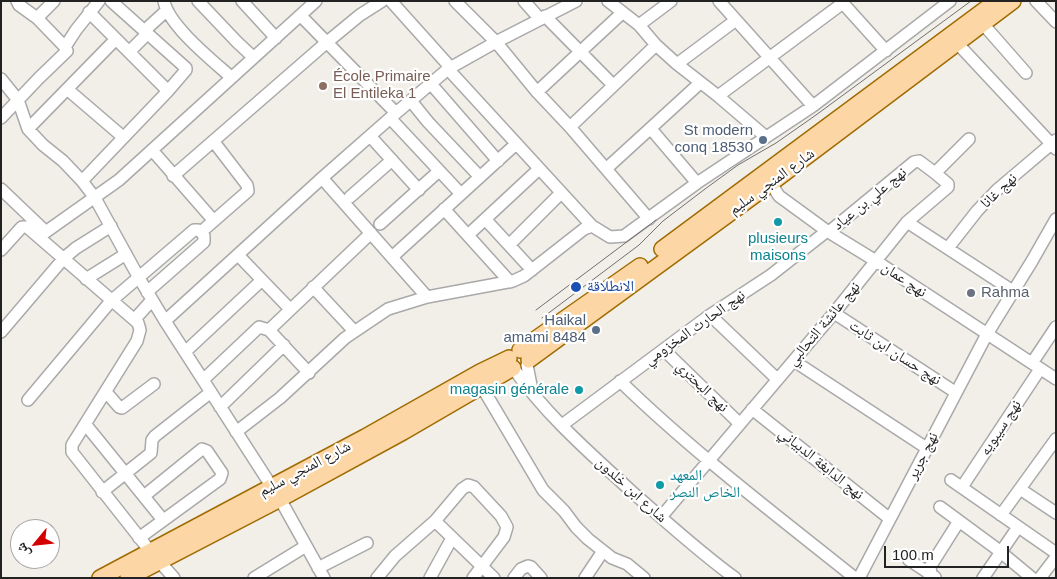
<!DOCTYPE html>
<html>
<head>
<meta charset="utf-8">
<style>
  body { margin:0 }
  #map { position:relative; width:1057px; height:579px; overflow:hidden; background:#f2efe9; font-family:Helvetica,"Noto Naskh Arabic",sans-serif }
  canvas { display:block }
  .frame { position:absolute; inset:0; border:2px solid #222; pointer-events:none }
  .north { position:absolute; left:10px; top:519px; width:50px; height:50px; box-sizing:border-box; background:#fff; border:1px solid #a7a7a7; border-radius:50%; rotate:242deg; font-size:14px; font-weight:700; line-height:20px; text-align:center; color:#222 }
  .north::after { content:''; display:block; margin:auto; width:18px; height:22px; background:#d40000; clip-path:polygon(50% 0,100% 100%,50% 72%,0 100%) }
  .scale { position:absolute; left:884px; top:546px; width:125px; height:22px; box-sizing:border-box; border:2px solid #222; border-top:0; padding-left:6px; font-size:15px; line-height:18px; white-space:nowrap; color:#222; -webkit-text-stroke:4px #fff; paint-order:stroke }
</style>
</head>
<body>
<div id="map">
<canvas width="1057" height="579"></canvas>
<div class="frame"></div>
<div class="north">ش</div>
<div class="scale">100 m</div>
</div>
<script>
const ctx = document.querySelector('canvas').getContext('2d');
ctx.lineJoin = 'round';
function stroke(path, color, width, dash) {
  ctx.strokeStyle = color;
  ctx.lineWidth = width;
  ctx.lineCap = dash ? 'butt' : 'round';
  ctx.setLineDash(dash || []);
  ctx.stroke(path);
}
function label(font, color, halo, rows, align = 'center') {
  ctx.font = font + ' Helvetica,"Noto Naskh Arabic",sans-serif';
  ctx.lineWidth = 4.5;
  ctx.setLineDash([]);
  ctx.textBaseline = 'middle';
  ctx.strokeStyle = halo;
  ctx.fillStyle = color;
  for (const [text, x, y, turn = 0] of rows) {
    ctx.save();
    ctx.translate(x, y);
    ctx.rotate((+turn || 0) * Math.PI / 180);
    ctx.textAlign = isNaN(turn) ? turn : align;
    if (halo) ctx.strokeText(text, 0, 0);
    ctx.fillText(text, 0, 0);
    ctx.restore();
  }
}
const minor = new Path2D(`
  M17 1 19 5 37 18 65 47 76 30 99 1
  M111 1 186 68V70L168 91
  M164 1C168 25 213 61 231 77
  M198 1 237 42 253 57
  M242 1 276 38
  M391 1 451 68
  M455 1 496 42 537 92 570 127 649 219
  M524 1 540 19
  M608 1 639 25 656 45 677 64 718 96 766 137
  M719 1 813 106
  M841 1 886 51
  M1036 1 1056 22
  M89 12 116 39
  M301 16 396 113
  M545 16 613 85
  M37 18 54 1
  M983 24 1026 73
  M639 25 671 1
  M144 31 166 11
  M957 43 1056 149
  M129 52 148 33
  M677 64 736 20
  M448 69 592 226
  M1 79 18 100 28 129 43 145 63 161 82 181 95 198 139 278 165 321 272 487
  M431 84 498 161
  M67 89 123 137
  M537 92 622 13
  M718 96 843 3
  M411 101 428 122 480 177
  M1 118 39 78 67 51 65 47
  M390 118 461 194
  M570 127 656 45
  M28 129 116 39 168 91 82 181
  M651 129 697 183
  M370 136 419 190
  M152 150 214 221
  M607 168 700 83
  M173 176 326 43 360 15 382 1
  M773 176 774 188 779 196 827 231 876 261 1056 379
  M322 178 427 297
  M1 189 46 232
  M350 197 392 160
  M444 209 510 282
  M485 219 532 270
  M907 222 1013 291
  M380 224 439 171
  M829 232 914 162 919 161 935 173
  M468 235 539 169
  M40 236 119 180 316 1
  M509 245 561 193
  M948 248 977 211 997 190 1056 140
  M1 250 20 229 22 227H27L138 323 140 330 137 341 72 445V452L150 551 174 578
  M238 255 262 280
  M392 257 516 144
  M86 279 126 254
  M313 287 354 331
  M147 292 204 242V236L201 232
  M834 313 955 392
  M710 315 777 379
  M135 319 152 300
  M165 321 322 178 396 113 448 69 496 42 576 1
  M269 330 371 233
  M1 332 64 258 76 248 111 226
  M664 350 739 423
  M185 352 262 280 290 309
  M794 361 928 449
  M1032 363 1056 327
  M527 365 532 390
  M514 369C546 415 590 453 630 490 664 520 698 551 735 578
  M203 380 259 327 269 330 309 373
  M620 381C693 452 775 514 855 578
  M482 387 543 490 564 511 576 527 588 539 612 558 627 564 644 578
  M106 392 119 407 122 408 154 384
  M28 400 111 301 194 230H198L201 232 248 191 247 185 214 142
  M220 407 284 345
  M752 409 890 519
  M86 425 163 520
  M562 425 710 315 771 275 827 231
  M236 432 280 398 345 338 388 309 427 297 513 281 524 276 584 229 592 226 610 237 624 236 697 183 813 106 950 1
  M951 480 1056 553
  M962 487 1040 369
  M1020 489 1056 513
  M102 492 151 453 152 440 155 436 211 392
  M280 499 324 578
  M940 507 997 549 1032 578
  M1001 515 1056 439
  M661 517 834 313 907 222 948 187V184L935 173 969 139
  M435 521 494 578
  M139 538 220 479 222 473 207 451 202 449 144 496
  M909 560 935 577
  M318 568 367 543
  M254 578 306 546
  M377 578 395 556 435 521 462 489 468 485 474 487 501 516 507 527 504 537 473 578
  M430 578 452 538
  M514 578 521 569 528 566 531 567 541 578
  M585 578 603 551
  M859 578 987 334 1032 261 1056 219
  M929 578 931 574 930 567 959 521
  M983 578 1018 527
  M1040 578 1056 557`);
const major = new Path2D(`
  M662 249 995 2
  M520 350 640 266
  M529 360 774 181 1013 1
  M100 578 365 437 480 372 509 358
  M128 578 280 499 403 432 513 368`);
stroke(minor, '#a9a9a9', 14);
stroke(major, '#a06b00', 18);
stroke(minor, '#fff', 11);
stroke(major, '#fcd6a4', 15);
stroke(new Path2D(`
  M536 310 656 220
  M542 318 639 245 663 221 705 189 738 165 776 143 816 115 971 1`), '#707070', 1);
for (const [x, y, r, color] of [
  [323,86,5,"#8d6e63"],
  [763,140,5,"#5c6f8a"],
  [778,222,5,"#0f9aa8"],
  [576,287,6,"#1a4fb4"],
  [971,293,5,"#6b7280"],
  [596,330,5,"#5c6f8a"],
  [579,390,5,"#0f9aa8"],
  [660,485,5,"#0f9aa8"]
]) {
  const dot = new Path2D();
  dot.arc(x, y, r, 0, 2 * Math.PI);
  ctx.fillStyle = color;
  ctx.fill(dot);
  stroke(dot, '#fff', 2);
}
label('15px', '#785e54', '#fff', [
  ["École Primaire",333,77],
  ["El Entileka 1",333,94]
], 'left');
label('15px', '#4e5e75', '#fff', [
  ["St modern",753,131],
  ["conq 18530",753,148],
  ["Haikal",586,321],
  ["amami 8484",586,338]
], 'right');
label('15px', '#222', '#fff', [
  ["شارع المنجي سليم",772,182,-36],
  ["نهج غانا",999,191,-43],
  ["نهج علي بن عياد",870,199,-39],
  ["نهج عمان",904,280,34],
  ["نهج عائشة التحالبي",824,324,-50],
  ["نهج الحارث المخزومي",695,328,-35],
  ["نهج حسان ابن ثابت",895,353,33],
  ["نهج البحتري",702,387,44],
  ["نهج سيبويه",1001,428,-57],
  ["نهج جرير",923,456,-63],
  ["نهج الدابغة الدبياني",821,464,39],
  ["شارع المنجي سليم",305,469,-28],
  ["شارع ابن خلدون",631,490,42]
]);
label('15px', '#0d838f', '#fff', [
  ["plusieurs",778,239],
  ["maisons",778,256],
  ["magasin générale",569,390,"right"],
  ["المعهد",670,476,"left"],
  ["الخاص النصر",670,493,"left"]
]);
label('15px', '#164399', '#fff', [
  ["الانطلاقة",587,287]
], 'left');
label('15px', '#5b616d', '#fff', [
  ["Rahma",981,293]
], 'left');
</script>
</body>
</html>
